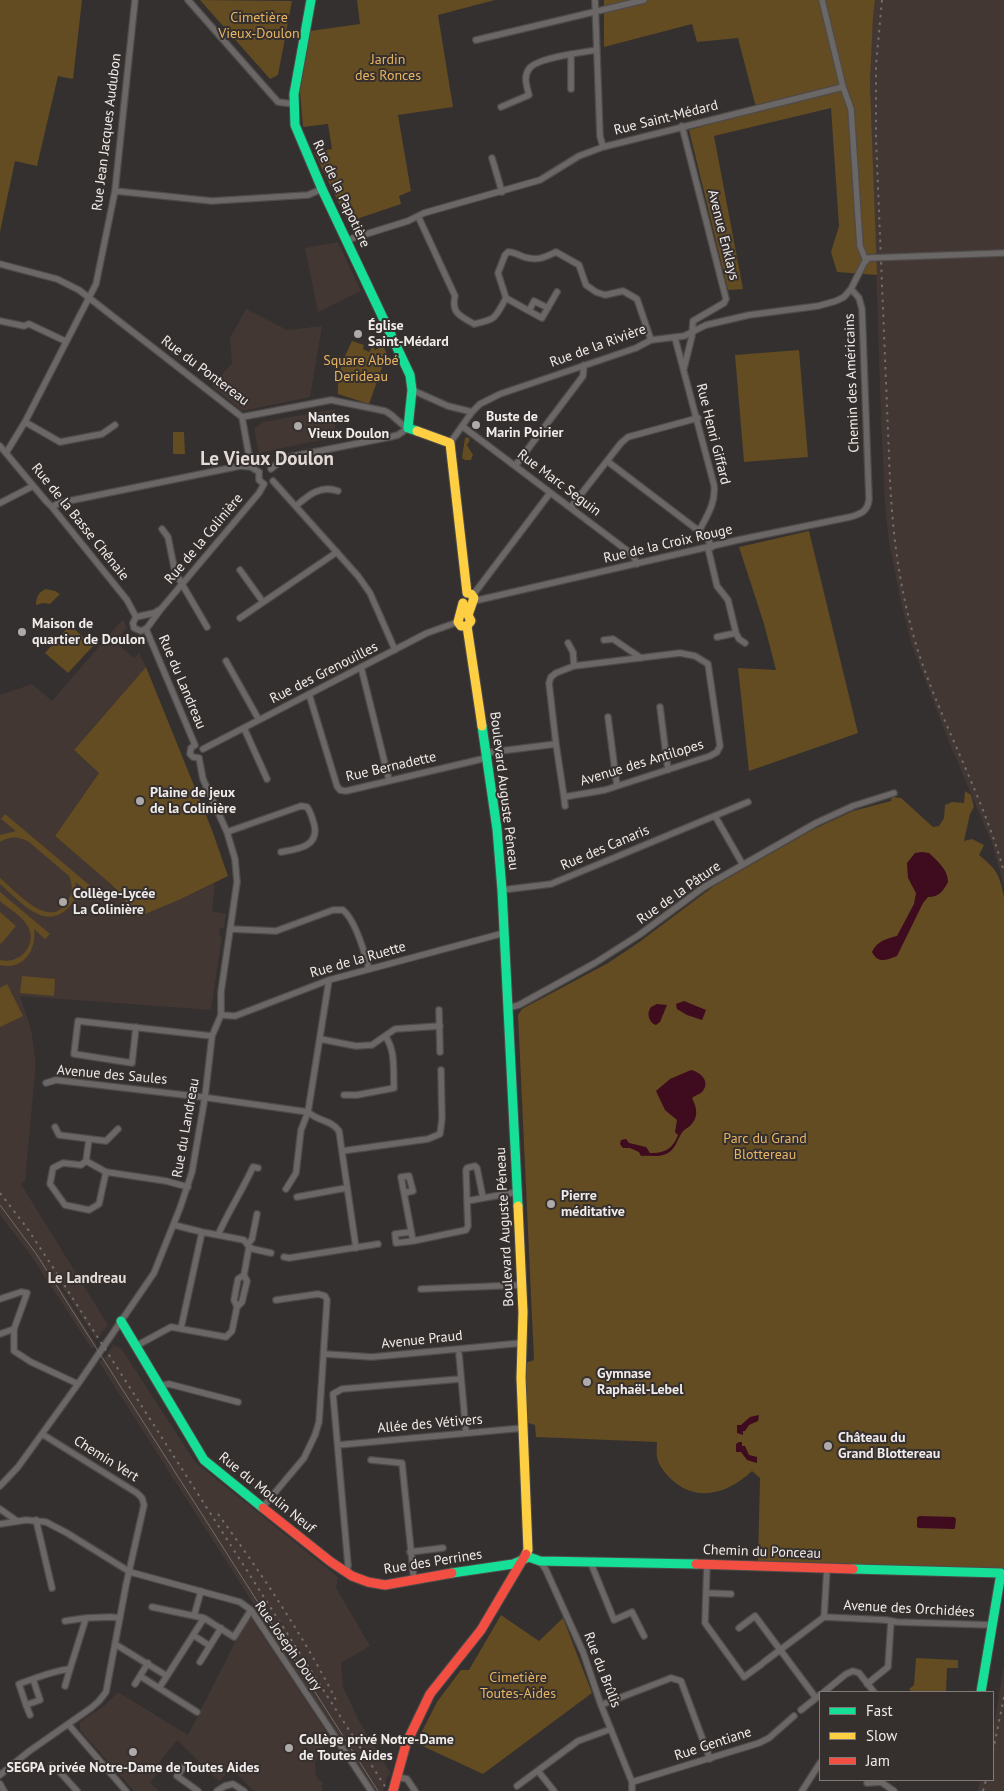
<!DOCTYPE html>
<html>
<head>
<meta charset="utf-8">
<style>
  body { margin:0 }
  #map { position:relative; width:1004px; height:1791px; overflow:hidden; background:#33302f; font-family:"PT Sans",sans-serif }
  canvas { display:block }
  .legend { position:absolute; left:819px; top:1691px; width:175px; height:90px; box-sizing:border-box; background:#352f2d; border:1px solid #807b79; margin:0; padding:6px 9px; list-style:none; font-size:15px; color:#f0eceb }
  .legend li { display:flex; align-items:center; gap:10px; height:25px }
  .legend b { width:25px; border:1px solid #807b79 }
</style>
</head>
<body>
<div id="map">
<canvas width="1004" height="1791"></canvas>
<ul class="legend">
<li><b style="height:6px;background:#16e098"></b>Fast</li>
<li><b style="height:6px;background:#ffcf43"></b>Slow</li>
<li><b style="height:6px;background:#f24e42"></b>Jam</li>
</ul>
</div>
<script>
const ctx = document.querySelector('canvas').getContext('2d');
ctx.lineJoin = 'round';
function paint(path, color) {
  ctx.fillStyle = color;
  ctx.fill(path, 'evenodd');
}
function stroke(path, color, width, dash) {
  ctx.strokeStyle = color;
  ctx.lineWidth = width;
  ctx.lineCap = dash ? 'butt' : 'round';
  ctx.setLineDash(dash || []);
  ctx.stroke(path);
}
function label(font, color, halo, rows, align = 'center') {
  ctx.font = font + ' "PT Sans",sans-serif';
  ctx.lineWidth = 4;
  ctx.setLineDash([]);
  ctx.textBaseline = 'middle';
  ctx.strokeStyle = halo;
  ctx.fillStyle = color;
  for (const [text, x, y, turn = 0] of rows) {
    ctx.save();
    ctx.translate(x, y);
    ctx.rotate((+turn || 0) * Math.PI / 180);
    ctx.textAlign = isNaN(turn) ? turn : align;
    if (halo) ctx.strokeText(text, 0, 0);
    ctx.fillText(text, 0, 0);
    ctx.restore();
  }
}
paint(new Path2D(`
  M875 0H1004V886L992 843 949 742 911 643 901 602 889 542 885 505 881 418 870 83 873 18Z
  M338 242 361 291 318 312 305 248Z
  M246 309 287 330 322 326 310 397 242 411 212 386 232 363 230 338Z
  M335 409V437L259 453 254 429 263 422Z
  M123 619 127 628 115 642 134 658 139 653 146 667 74 750 99 773 55 836 113 886 138 917 179 900 215 883 212 911 226 914 224 928H220L219 936 222 937 211 1010 20 996 31 1029 35 1057V1073L25 1181 21 1184 108 1325 96 1340 57 1279H55L97 1345 92 1349 30 1254 0 1215V695L32 684 52 701Z
  M112 1344H113L115 1346 121 1348 195 1462 338 1577 336 1588 370 1646 341 1663 343 1687 358 1719 391 1774 387 1777 383 1791H373L99 1362 106 1356 113 1346Z
  M249 1615 329 1736 315 1762 316 1775 319 1780 323 1783 321 1787 323 1789 322 1791H254L232 1769 219 1781 177 1740 154 1769 158 1772 150 1783 159 1791H134L80 1730V1722L105 1705 118 1692 188 1735Z
  M1004 1665V1791H977L981 1780H993V1730Z`), '#423733');
paint(new Path2D(`
  M0 0H82L73 79 58 76 37 166 15 161 0 232Z
  M200 0 292 1 278 75 270 79Z
  M357 0H495L438 15 453 107 398 115 411 191 399 196 401 204 348 222 314 152 332 149 328 124 303 127 300 91 310 31 360 24Z
  M604 0H875L873 18 870 83 877 275 837 272 831 252 839 226 831 108 714 136 743 289 728 290 689 130 757 111 738 38 697 42 692 24 604 47Z
  M352 341 364 345 363 349 369 352 373 346 375 350 383 346 392 363 384 362 369 404 338 394C336 376 344 357 352 341Z
  M799 350 808 457 744 462 735 355Z
  M173 432H184L185 454H173Z
  M468 437 470 440 467 445 473 455 471 460H465L462 458 465 438Z
  M809 531 858 733 749 771 738 668 776 670 764 624 739 547Z
  M46 589 55 591 60 594 50 604 43 603 36 605C36 598 38 592 46 589Z
  M70 625 93 646 68 673 45 653Z
  M146 667 212 830 228 876 179 900 138 917 113 886 55 836 99 773 74 750Z
  M965 791 971 795 974 807 970 814 964 841 972 839 984 845 979 855C997 870 999 873 1004 897V1569L758 1561 760 1478 752 1471C728 1494 695 1504 669 1477 664 1472 658 1464 657 1457 656 1452 657 1446 657 1442L536 1437 535 1425 528 1423 525 1363 534 1360 518 1015 522 1009 608 963 638 943 714 886 812 830 853 811 891 801 892 797 901 798 933 827 939 826 944 818 945 805 952 802 964 803Z
  M5 814 100 894 96 898 75 882C78 891 76 900 69 907 45 933 19 900 0 884V878C16 891 49 931 67 902 73 893 73 886 69 876L29 842C19 836 10 836 0 842V835L16 831 1 819Z
  M0 892 50 934 45 939 34 929C37 950 23 971 0 965V960C20 965 39 944 27 925 22 916 8 908 0 901Z
  M0 912 16 926 1 944 0 943Z
  M22 976 55 979 54 996 20 993Z
  M7 984 23 1016 0 1027V988Z
  M501 1615 539 1641 563 1618 592 1693 483 1774 416 1743 437 1702 461 1670H469Z
  M916 1658 958 1660V1668H947L946 1692H912L909 1689 914 1685Z`), '#634b22');
paint(new Path2D(`
  M922 852 929 853C937 861 948 869 948 882 943 891 939 897 928 897L923 903 897 956C886 960 878 964 872 952 877 941 886 939 897 936L914 904 916 893 908 878 907 863 915 853Z
  M684 1001 706 1010 702 1020 687 1015 677 1009 676 1004Z
  M657 1004 667 1005 660 1022 656 1025C649 1023 646 1013 651 1007Z
  M691 1070C701 1072 711 1082 702 1092 699 1095 695 1095 692 1098 697 1108 699 1117 690 1126 686 1129 683 1130 681 1134 677 1141 675 1149 668 1153 659 1158 649 1155 641 1156L639 1152 630 1148H623L620 1144 621 1140 626 1139 629 1143 646 1147 650 1153C663 1154 673 1149 678 1135L675 1132 677 1120 665 1110 656 1091 670 1079Z
  M759 1415 758 1421 749 1425 745 1431H743V1435L737 1433V1425H741L750 1417Z
  M739 1442H742V1446H745L749 1455 757 1457V1463L747 1460 741 1452H736V1444Z
  M919 1516 954 1517 956 1519 955 1528 954 1529 919 1528 917 1527V1518Z`), '#3e0b1f');
const street = new Path2D(`
  M188 0 278 102 294 104
  M595 0 600 136 603 147
  M822 0 843 87 851 109 860 246 866 261
  M476 40 644 0
  M571 54V89
  M501 107 529 95C527 87 523 77 529 69 536 58 584 52 597 50
  M682 126 726 299 724 303 693 321 692 336 684 368
  M492 158 502 192
  M115 191 212 201 308 195 322 189
  M418 216 455 296C451 314 461 316 474 324 497 319 495 318 506 298L498 273 505 255 508 252C515 252 518 255 524 257 538 261 543 258 556 252L579 265 586 285 596 292 605 295 623 291 637 299 651 340
  M347 240 408 221 424 213 540 180 579 156 603 147 843 87
  M0 264 57 279 79 290 242 417
  M506 298 529 311
  M548 308 534 301 529 311 542 318 557 292
  M0 321 24 326 29 324 65 341
  M675 338 714 485C716 503 707 516 699 531
  M412 390 448 406 472 412
  M242 417 331 400 385 411C394 415 399 424 408 428
  M242 417 251 467
  M25 422 60 442 102 434 115 425
  M462 426 633 555 637 564
  M450 443 472 412 480 404 500 394 636 348 651 340 684 336 706 325 749 315 818 306 836 301 844 297 851 289 864 263 869 258
  M0 446 46 501 52 507 127 600 136 617
  M6 453 25 422 96 284 115 191 135 0
  M607 461 699 531 707 538 712 547
  M515 466 583 376 584 365
  M271 469 283 459 289 457 390 437 398 435 408 428
  M259 472V480L264 484
  M273 481 358 576 370 593 395 650
  M0 503 33 486
  M297 505C310 494 321 485 338 491
  M52 507 59 503 240 466 251 467 259 472
  M571 507 621 443 628 437 698 418
  M162 529 168 537 175 572 207 627
  M708 548 717 586 728 600 736 633
  M240 570 263 602
  M473 595 550 493
  M474 601 738 540 850 517C861 514 868 511 869 499L862 309 859 298 851 289
  M136 617 133 623 134 628 141 631 147 628 161 609 259 493 264 484
  M136 617 154 613 159 610
  M240 618 337 552
  M146 629 195 745
  M717 637 736 633 739 639 745 643
  M604 640 613 639 641 658
  M568 643 573 652 574 666
  M226 661 259 720
  M361 667 389 780
  M309 694 337 786 340 790 346 791 482 759 492 752 556 744 549 683 551 677 556 673 574 666 680 653 695 656 708 664 720 746 717 752 710 756 605 790 564 797 556 744
  M660 707 668 770
  M608 717 617 786
  M244 728 267 779
  M195 745 191 748 190 754 193 757 199 758
  M203 749 427 633 458 622
  M564 797 565 806
  M715 816 743 865
  M227 832 301 806 307 807C311 812 312 818 314 824 320 847 297 849 281 852
  M502 890 551 884 748 802
  M230 929 276 931 333 910H343C355 920 365 954 369 969
  M508 1008 519 1005 595 963 639 935 704 887 816 823 853 806 894 793
  M439 1010 440 1052
  M221 1015 235 1016 329 980 504 933
  M136 1027 132 1063 74 1054 78 1021 212 1036
  M320 1039 356 1046 372 1045 395 1029 440 1026
  M46 1083 56 1080 202 1097 308 1112 329 980
  M344 1095H357L394 1088C393 1071 396 1050 385 1036
  M55 1127 59 1135 106 1141 118 1129
  M342 1151 428 1139 440 1134 442 1119 441 1070
  M86 1161 89 1139
  M106 1172 86 1161 81 1165 63 1163 53 1168 50 1184 65 1205 89 1210 99 1204 106 1172 166 1181 188 1187
  M286 1189 296 1173 301 1130 308 1112C319 1122 330 1119 339 1131L356 1248
  M404 1193 413 1191 409 1176 401 1177 413 1241 466 1230 468 1226 467 1201 517 1192
  M297 1197 346 1188
  M467 1201 466 1170 467 1168 475 1166 477 1168 483 1198
  M174 1225 202 1232 244 1240 249 1247 253 1249 271 1253
  M411 1232 395 1234 396 1243 413 1241
  M218 1235C228 1212 242 1191 253 1167L258 1168
  M248 1244 252 1239 257 1214
  M284 1257 289 1258 378 1244
  M244 1275 238 1279 234 1300 237 1307 242 1302 247 1281 244 1275 249 1247
  M421 1289 521 1285
  M0 1299 21 1292 27 1293 14 1329V1351L31 1362 78 1384
  M181 1328 202 1232
  M0 1334 14 1329
  M136 1346 171 1327 226 1337 232 1331 237 1307
  M325 1354 372 1357 522 1343
  M459 1354 466 1432
  M159 1386 169 1384 238 1402
  M338 1445 523 1428
  M371 1460 402 1463 414 1580
  M0 1486 18 1467 78 1384 154 1273 180 1208 192 1172 205 1097 212 1036 221 1015V992L237 882 235 859 227 832 203 779 199 758
  M262 1508 304 1458 315 1435 319 1422 327 1300 325 1296 318 1294 276 1300
  M0 1509 17 1521
  M36 1520 52 1588
  M0 1524 26 1520 46 1522 67 1533 130 1572 240 1602 251 1610 371 1791
  M410 1552 443 1548
  M540 1561 546 1570 583 1652 601 1705 632 1782V1791
  M590 1561 614 1620 632 1612 644 1636
  M707 1564 705 1623 744 1677 762 1664
  M347 1573 348 1565 333 1394 342 1389 460 1379
  M706 1593 731 1594
  M152 1607 204 1618 234 1637 251 1610
  M194 1616 201 1591
  M824 1617 886 1620 897 1622 992 1625
  M65 1621 86 1618
  M739 1628 755 1616 816 1698
  M193 1635 210 1646
  M115 1644 167 1676 204 1618
  M200 1662 221 1628
  M764 1662 824 1617 827 1568
  M140 1676 197 1712
  M33 1679 40 1700 26 1705 19 1684C36 1678 52 1671 70 1669L86 1618 110 1617 120 1618
  M135 1684 148 1663
  M867 1684 888 1667 891 1621
  M65 1686 70 1669
  M159 1688 167 1676
  M824 1692 846 1674 853 1671 859 1673 874 1692
  M26 1705 30 1715
  M601 1705 671 1678 681 1681 710 1759
  M801 1710 820 1695
  M68 1724 126 1791
  M186 1764 177 1776 198 1791
  M51 1766 58 1770 77 1791
  M538 1771 554 1791
  M0 1775 28 1752 91 1708 99 1701 106 1692 126 1585 144 1505 142 1498 137 1493 42 1434
  M398 1777 407 1779 415 1791
  M632 1782 759 1743 769 1738 794 1716
  M867 1783 881 1782 894 1791
  M0 1784 4 1791
  M517 1786 578 1741 611 1729
  M217 1791 225 1786 233 1784 244 1791
  M802 1791 820 1763`);
const fast = new Path2D(`
  M311 0 294 94 295 125 322 189 410 375 412 390 408 428 417 431
  M482 726 497 829 502 890 518 1206
  M121 1321 204 1460 263 1508
  M853 1569 1001 1573 981 1692
  M452 1573 513 1564 529 1557 540 1561 696 1564`);
const slow = new Path2D(`
  M417 431 450 443 467 593
  M467 593 471 594 474 598 468 615 471 621 467 626 482 726
  M463 603 458 622 461 626H467
  M518 1206 523 1312 521 1378 528 1550 526 1554`);
const jam = new Path2D(`
  M263 1508 331 1562 352 1576 368 1582 385 1585 452 1573
  M696 1564 853 1569
  M393 1791 406 1744 430 1694 481 1630 526 1554`);
stroke(street, '#4e4b4a', 8);
stroke(fast, '#4e4b4a', 11);
stroke(slow, '#4e4b4a', 11);
stroke(jam, '#4e4b4a', 11);
stroke(street, '#6a6766', 5.5);
stroke(fast, '#16e098', 9);
stroke(slow, '#ffcf43', 9);
stroke(jam, '#f24e42', 9);
stroke(new Path2D(`
  M0 1205 37 1255 378 1791`), '#706e6e', 1);
stroke(new Path2D(`
  M882 0 876 65V138L890 480C893 542 901 600 921 660 946 732 984 799 1004 872
  M0 1193 27 1228 54 1269 388 1791
  M218 1514C261 1573 303 1635 336 1700
  M993 1751 1004 1697
  M983 1791 986 1780`), '#706e6e', 2, [2.5, 5]);
const streetBridge = new Path2D(`
  M869 258 1004 253`);
stroke(streetBridge, '#4e4b4a', 8, []);
stroke(streetBridge, '#6a6766', 5.5);
for (const [x, y, r, color] of [
  [358,334,5,"#aeaaa9"],
  [476,425,5,"#aeaaa9"],
  [298,426,5,"#aeaaa9"],
  [22,632,5,"#aeaaa9"],
  [140,801,5,"#aeaaa9"],
  [63,902,5,"#aeaaa9"],
  [551,1204,5,"#aeaaa9"],
  [587,1382,5,"#aeaaa9"],
  [828,1446,5,"#aeaaa9"],
  [289,1748,5,"#aeaaa9"],
  [133,1752,5,"#aeaaa9"]
]) {
  const dot = new Path2D();
  dot.arc(x, y, r, 0, 2 * Math.PI);
  ctx.fillStyle = color;
  ctx.fill(dot);
  stroke(dot, '#352f2d', 2);
}
label('14px', '#e8b563', '#352f2d', [
  ["Cimetière",259,18],
  ["Vieux-Doulon",259,34],
  ["Jardin",388,60],
  ["des Ronces",388,76],
  ["Square Abbé",361,361],
  ["Derideau",361,377],
  ["Parc du Grand",765,1139],
  ["Blottereau",765,1155],
  ["Cimetière",518,1678],
  ["Toutes-Aides",518,1694]
]);
label('14px', '#f0eceb', '#352f2d', [
  ["Rue Saint-Médard",666,118,-14],
  ["Rue Jean Jacques Audubon",107,132,-83],
  ["Rue de la Papotière",341,194,65],
  ["Avenue Enklays",723,235,76],
  ["Rue de la Rivière",598,346,-20],
  ["Rue du Pontereau",205,371,37],
  ["Chemin des Américains",852,383,-92],
  ["Rue Henri Giffard",713,434,76],
  ["Rue Marc Seguin",559,483,37],
  ["Rue de la Basse Chênaie",80,522,51],
  ["Rue de la Colinière",204,539,-50],
  ["Rue de la Croix Rouge",668,544,-13],
  ["Rue des Grenouilles",324,673,-27],
  ["Rue du Landreau",182,682,67],
  ["Avenue des Antilopes",642,763,-17],
  ["Rue Bernadette",391,767,-13],
  ["Boulevard Auguste Péneau",504,791,83],
  ["Rue des Canaris",605,848,-23],
  ["Rue de la Pâture",679,893,-35],
  ["Rue de la Ruette",358,960,-16],
  ["Avenue des Saules",112,1075,5],
  ["Rue du Landreau",186,1128,-80],
  ["Boulevard Auguste Péneau",505,1227,-93],
  ["Avenue Praud",422,1340,-6],
  ["Allée des Vétivers",430,1424,-5],
  ["Chemin Vert",106,1459,32],
  ["Rue du Moulin Neuf",267,1493,39],
  ["Chemin du Ponceau",762,1552,2],
  ["Rue des Perrines",433,1562,-9],
  ["Avenue des Orchidées",909,1609,3],
  ["Rue Joseph Doury",288,1646,55],
  ["Rue du Brûlis",602,1670,69],
  ["Rue Gentiane",713,1744,-18]
]);
label('bold 14px', '#f0eceb', '#352f2d', [
  ["Église",368,326],
  ["Saint-Médard",368,342],
  ["Buste de",486,417],
  ["Marin Poirier",486,433],
  ["Nantes",308,418],
  ["Vieux Doulon",308,434],
  ["Maison de",32,624],
  ["quartier de Doulon",32,640],
  ["Plaine de jeux",150,793],
  ["de la Colinière",150,809],
  ["Collège-Lycée",73,894],
  ["La Colinière",73,910],
  ["Pierre",561,1196],
  ["méditative",561,1212],
  ["Gymnase",597,1374],
  ["Raphaël-Lebel",597,1390],
  ["Château du",838,1438],
  ["Grand Blottereau",838,1454],
  ["Collège privé Notre-Dame",299,1740],
  ["de Toutes Aides",299,1756],
  ["SEGPA privée Notre-Dame de Toutes Aides",133,1768,"center"]
], 'left');
label('bold 15px', '#e2dad7', '#352f2d', [
  ["Le Landreau",87,1279]
]);
label('bold 19px', '#e2dad7', '#352f2d', [
  ["Le Vieux Doulon",267,460]
]);
</script>
</body>
</html>
